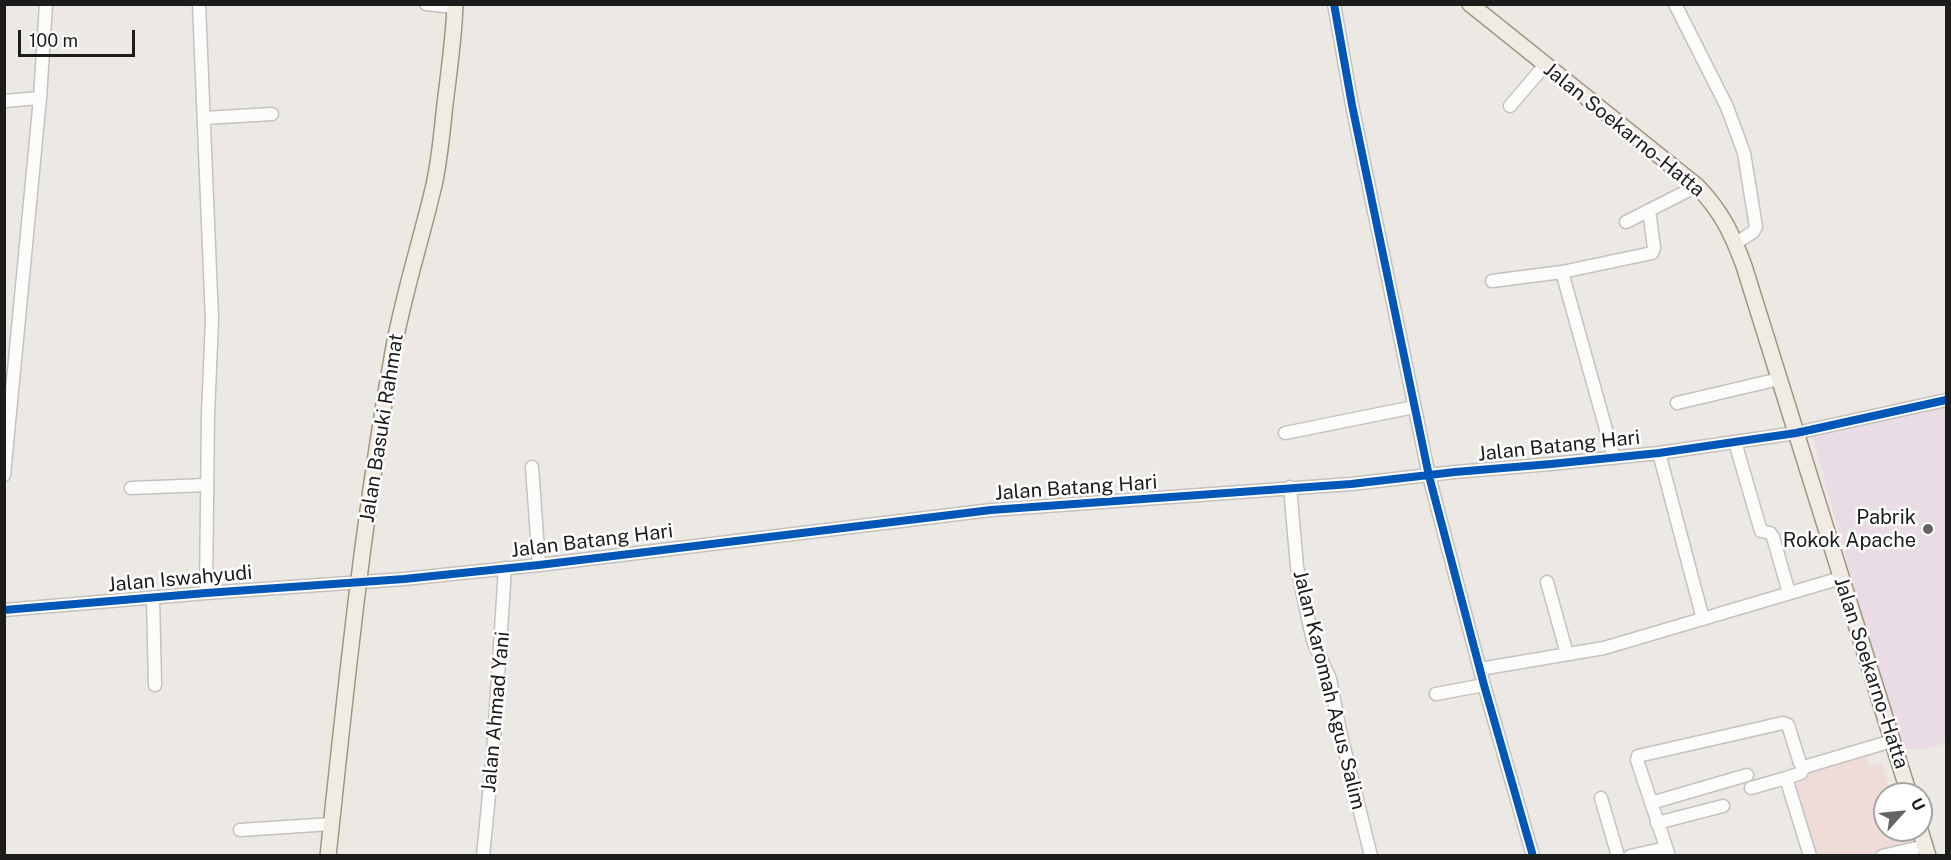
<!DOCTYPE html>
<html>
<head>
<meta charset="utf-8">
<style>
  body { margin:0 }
  #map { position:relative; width:1951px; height:860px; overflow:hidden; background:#ece9e4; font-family:"Public Sans",sans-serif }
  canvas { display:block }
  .frame { position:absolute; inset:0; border:6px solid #1c1c1c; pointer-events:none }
  .north { position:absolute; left:1873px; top:782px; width:60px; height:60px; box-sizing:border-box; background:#fff; border:2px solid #a4a4a4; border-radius:50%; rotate:63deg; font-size:16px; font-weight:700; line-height:24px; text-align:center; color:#1c1c1c }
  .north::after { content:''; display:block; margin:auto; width:21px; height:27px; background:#656462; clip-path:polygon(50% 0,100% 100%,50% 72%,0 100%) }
  .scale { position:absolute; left:18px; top:30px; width:117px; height:27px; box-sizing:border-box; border:3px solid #1c1c1c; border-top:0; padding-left:8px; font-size:18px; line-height:21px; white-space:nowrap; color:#1c1c1c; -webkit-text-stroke:4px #fff; paint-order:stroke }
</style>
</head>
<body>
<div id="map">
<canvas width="1951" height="860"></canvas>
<div class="frame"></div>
<div class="north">U</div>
<div class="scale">100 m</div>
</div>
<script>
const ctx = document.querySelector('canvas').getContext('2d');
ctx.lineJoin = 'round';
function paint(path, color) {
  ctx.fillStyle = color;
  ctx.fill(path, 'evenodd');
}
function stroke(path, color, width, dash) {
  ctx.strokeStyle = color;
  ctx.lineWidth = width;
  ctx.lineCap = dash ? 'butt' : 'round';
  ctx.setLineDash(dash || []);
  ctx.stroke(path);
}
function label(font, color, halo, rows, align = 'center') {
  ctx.font = font + ' "Public Sans",sans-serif';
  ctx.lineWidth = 5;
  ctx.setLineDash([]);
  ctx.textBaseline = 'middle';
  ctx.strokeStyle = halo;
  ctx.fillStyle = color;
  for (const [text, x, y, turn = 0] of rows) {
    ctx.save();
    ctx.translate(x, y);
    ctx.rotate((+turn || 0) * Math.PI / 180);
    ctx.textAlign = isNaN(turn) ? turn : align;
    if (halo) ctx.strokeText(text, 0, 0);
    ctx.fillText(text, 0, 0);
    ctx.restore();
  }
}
paint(new Path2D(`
  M1866 756 1869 767 1882 763 1891 794H1885V830H1902L1907 844 1866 855H1813L1789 779Z`), '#efdbd8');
paint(new Path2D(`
  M1946 405V743L1921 750 1898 747 1812 434Z`), '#eadce4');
const minor = new Path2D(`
  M199 4 212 320 208 414 206 593
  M426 4 455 7
  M1334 4 1352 105 1429 476 1484 685 1533 856
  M1675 4 1727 107 1744 153 1756 227 1753 232 1736 243
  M4 101 40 98
  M1510 106 1545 65
  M204 118 272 114
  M1626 222 1697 186
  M1562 272 1614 458
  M1492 281 1562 272 1652 253 1654 248 1649 210
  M1677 403 1779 379
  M1285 433 1414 407
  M1735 442 1760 528 1761 531 1770 533 1773 537 1789 593
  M1659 453 1703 619
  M532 467 539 565
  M4 475 40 98 46 4
  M1290 487 1297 567 1313 641 1330 679 1340 731 1371 856
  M131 488 206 485
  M1547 582 1567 654
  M153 597 155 685
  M4 610 206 593 404 579 539 565 991 510 1351 484 1455 472 1551 464 1659 453 1796 433 1946 400
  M1480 669 1604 648 1841 578
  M1436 694 1484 685
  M1804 767 1801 773 1786 778 1810 856
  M1751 788 1786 778
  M1601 798 1618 856
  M1651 803 1747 775
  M1657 823 1723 806
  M240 830 331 824
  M483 856 493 754 505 568
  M1630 856 1666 848
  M1669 856 1637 760 1638 756 1783 723 1788 725 1800 763 1804 767 1892 741
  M1882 856 1925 846`);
const major = new Path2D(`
  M1470 4 1697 186C1721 211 1732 233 1744 266L1909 794
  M1920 830 1928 856
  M328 856C346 687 363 518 393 352 403 295 421 241 434 185 440 158 442 131 445 104 449 71 454 38 455 4`);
stroke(minor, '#c4c2c0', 15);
stroke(major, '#a19681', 18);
stroke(minor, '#fcfcfb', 12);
stroke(major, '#f0ebe3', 15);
stroke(new Path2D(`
  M1334 4 1352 105 1429 476 1484 685 1533 856
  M4 610 206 593 404 579 539 565 991 510 1351 484 1455 472 1551 464 1659 453 1796 433 1946 400`), '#0057b8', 8);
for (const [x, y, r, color] of [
  [1928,529,6,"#656462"]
]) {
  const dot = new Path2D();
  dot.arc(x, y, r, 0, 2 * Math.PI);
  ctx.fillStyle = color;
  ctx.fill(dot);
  stroke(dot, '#fff', 2);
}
label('20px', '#1c1c1c', '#fff', [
  ["Jalan Soekarno-Hatta",1624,130,39],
  ["Jalan Basuki Rahmat",382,428,-81],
  ["Jalan Batang Hari",1559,446,-6],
  ["Jalan Batang Hari",1076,488,-4],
  ["Jalan Batang Hari",592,541,-7],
  ["Jalan Iswahyudi",180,579,-5],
  ["Jalan Soekarno-Hatta",1871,673,72],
  ["Jalan Karomah Agus Salim",1329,690,76],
  ["Jalan Ahmad Yani",496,712,-85]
]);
label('20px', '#1c1c1c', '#fff', [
  ["Pabrik",1916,518],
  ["Rokok Apache",1916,541]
], 'right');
</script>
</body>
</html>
